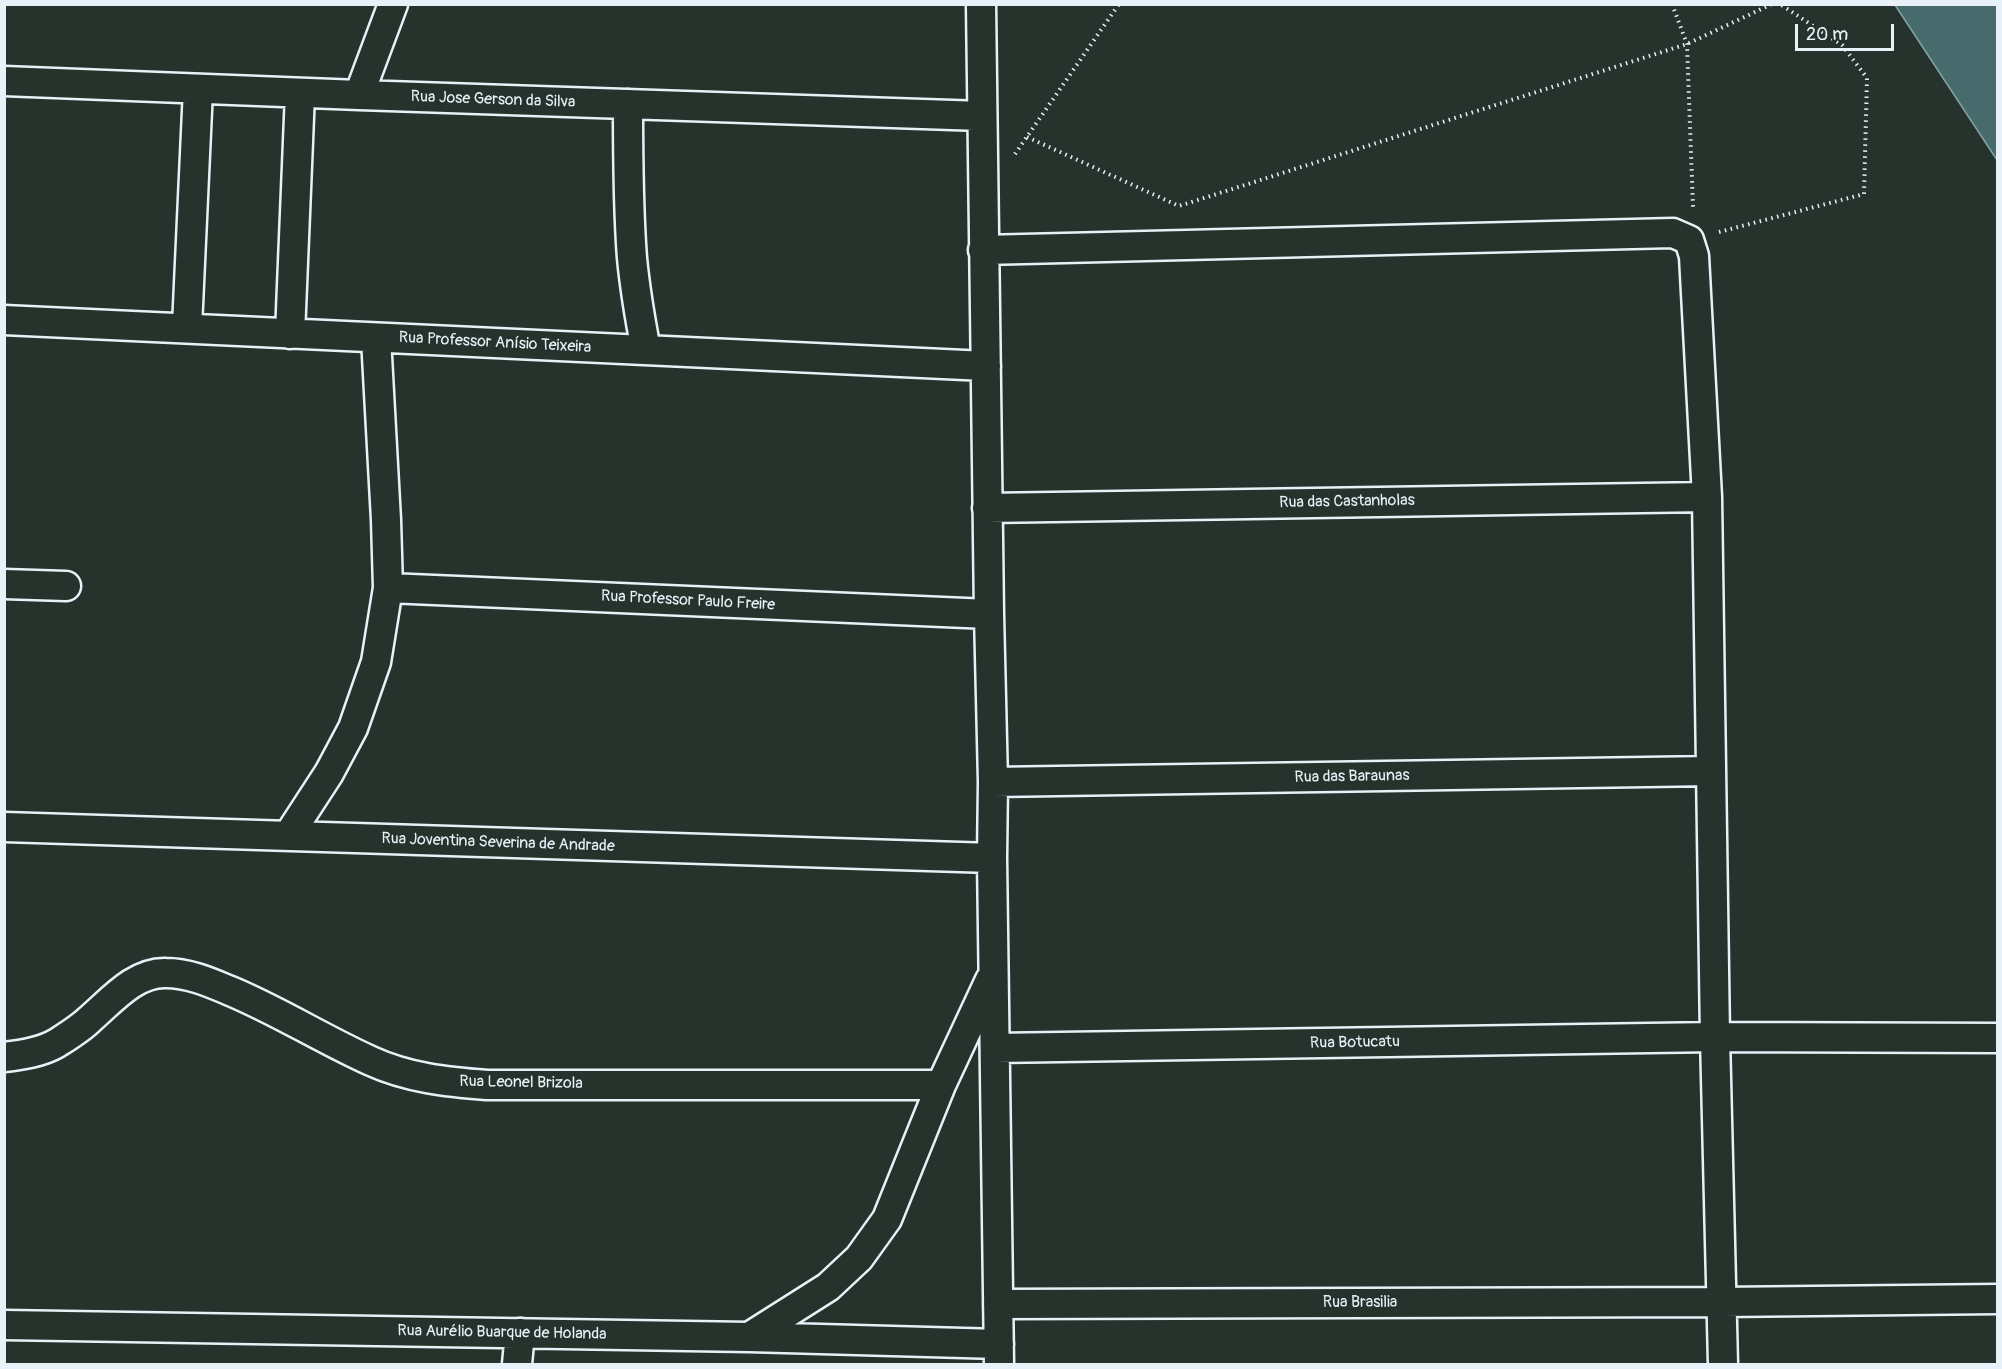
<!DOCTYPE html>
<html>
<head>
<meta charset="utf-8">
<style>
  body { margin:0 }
  #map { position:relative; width:2002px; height:1369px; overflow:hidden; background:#26332d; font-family:Pangolin,sans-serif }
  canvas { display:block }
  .frame { position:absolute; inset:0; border:6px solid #e8f1f8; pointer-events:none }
  .scale { position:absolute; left:1795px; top:24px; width:99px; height:27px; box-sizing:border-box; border:3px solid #e8f1f8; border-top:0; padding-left:8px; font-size:18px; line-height:21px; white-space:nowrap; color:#e8f1f8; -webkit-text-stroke:4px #26332d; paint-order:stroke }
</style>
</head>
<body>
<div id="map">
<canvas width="2002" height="1369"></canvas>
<div class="frame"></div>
<div class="scale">20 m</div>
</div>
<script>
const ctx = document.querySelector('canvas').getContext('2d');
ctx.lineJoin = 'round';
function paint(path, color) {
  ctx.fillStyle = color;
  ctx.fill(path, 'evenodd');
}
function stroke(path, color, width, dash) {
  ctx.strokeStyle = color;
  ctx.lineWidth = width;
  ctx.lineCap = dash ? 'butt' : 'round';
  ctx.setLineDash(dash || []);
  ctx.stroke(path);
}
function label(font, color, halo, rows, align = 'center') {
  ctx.font = font + ' Pangolin,sans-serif';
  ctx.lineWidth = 4.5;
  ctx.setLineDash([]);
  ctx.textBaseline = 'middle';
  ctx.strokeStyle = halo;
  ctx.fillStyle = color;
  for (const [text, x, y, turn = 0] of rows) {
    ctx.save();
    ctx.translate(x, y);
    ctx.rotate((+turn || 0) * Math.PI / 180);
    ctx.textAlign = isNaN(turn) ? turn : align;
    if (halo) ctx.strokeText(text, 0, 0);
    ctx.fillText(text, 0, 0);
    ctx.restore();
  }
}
const water = new Path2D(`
  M1895 5H1997V160Z`);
paint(water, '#476b6d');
stroke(water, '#87a1a5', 1.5);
const street = new Path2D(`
  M981 4 989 614 993 782 992 858 999 1364
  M4 81 359 95 982 116
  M359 95 393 4
  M628 104C628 155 628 207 632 258 635 289 640 319 646 350
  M983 250 1673 233 1689 240 1694 256 1707 497 1715 1037 1723 1364
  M4 320 986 366
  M187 327 198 89
  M290 334 300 93
  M987 508 1707 497
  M4 584 66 586
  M388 588 989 614
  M993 782 1711 771
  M4 827 992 858
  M288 836 329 773 353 728 376 662 388 588 386 520 376 338
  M995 1048 1715 1037 1998 1038
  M4 1057C22 1055 42 1052 57 1043 68 1036 81 1028 90 1019 112 1000 135 972 166 973 188 973 209 982 228 990 277 1010 322 1039 371 1061 408 1078 447 1082 487 1085H941
  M998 1304 1722 1302 1998 1299
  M4 1325 749 1337 999 1344
  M749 1337 828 1287 859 1258 887 1219 941 1085 990 980
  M517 1364 520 1333`);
stroke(street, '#e8f1f8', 33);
stroke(new Path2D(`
  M1672 4 1687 44 1693 207
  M1027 137 1179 206 1687 44 1772 4
  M1015 154 1119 4
  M1719 232 1864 194 1867 78 1842 45 1780 4`), '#e8f1f8', 4, [1.5, 4.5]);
stroke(street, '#26332d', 28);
label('16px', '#e8f1f8', '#26332d', [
  ["Rua Jose Gerson da Silva",493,100,2],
  ["Rua Professor Anísio Teixeira",495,343,3],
  ["Rua das Castanholas",1347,502,-1],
  ["Rua Professor Paulo Freire",688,601,3],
  ["Rua das Baraunas",1352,777,-1],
  ["Rua Joventina Severina de Andrade",498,843,2],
  ["Rua Botucatu",1355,1043,-1],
  ["Rua Leonel Brizola",521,1083,1],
  ["Rua Brasilia",1360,1303],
  ["Rua Aurélio Buarque de Holanda",502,1333,1]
]);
</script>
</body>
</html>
